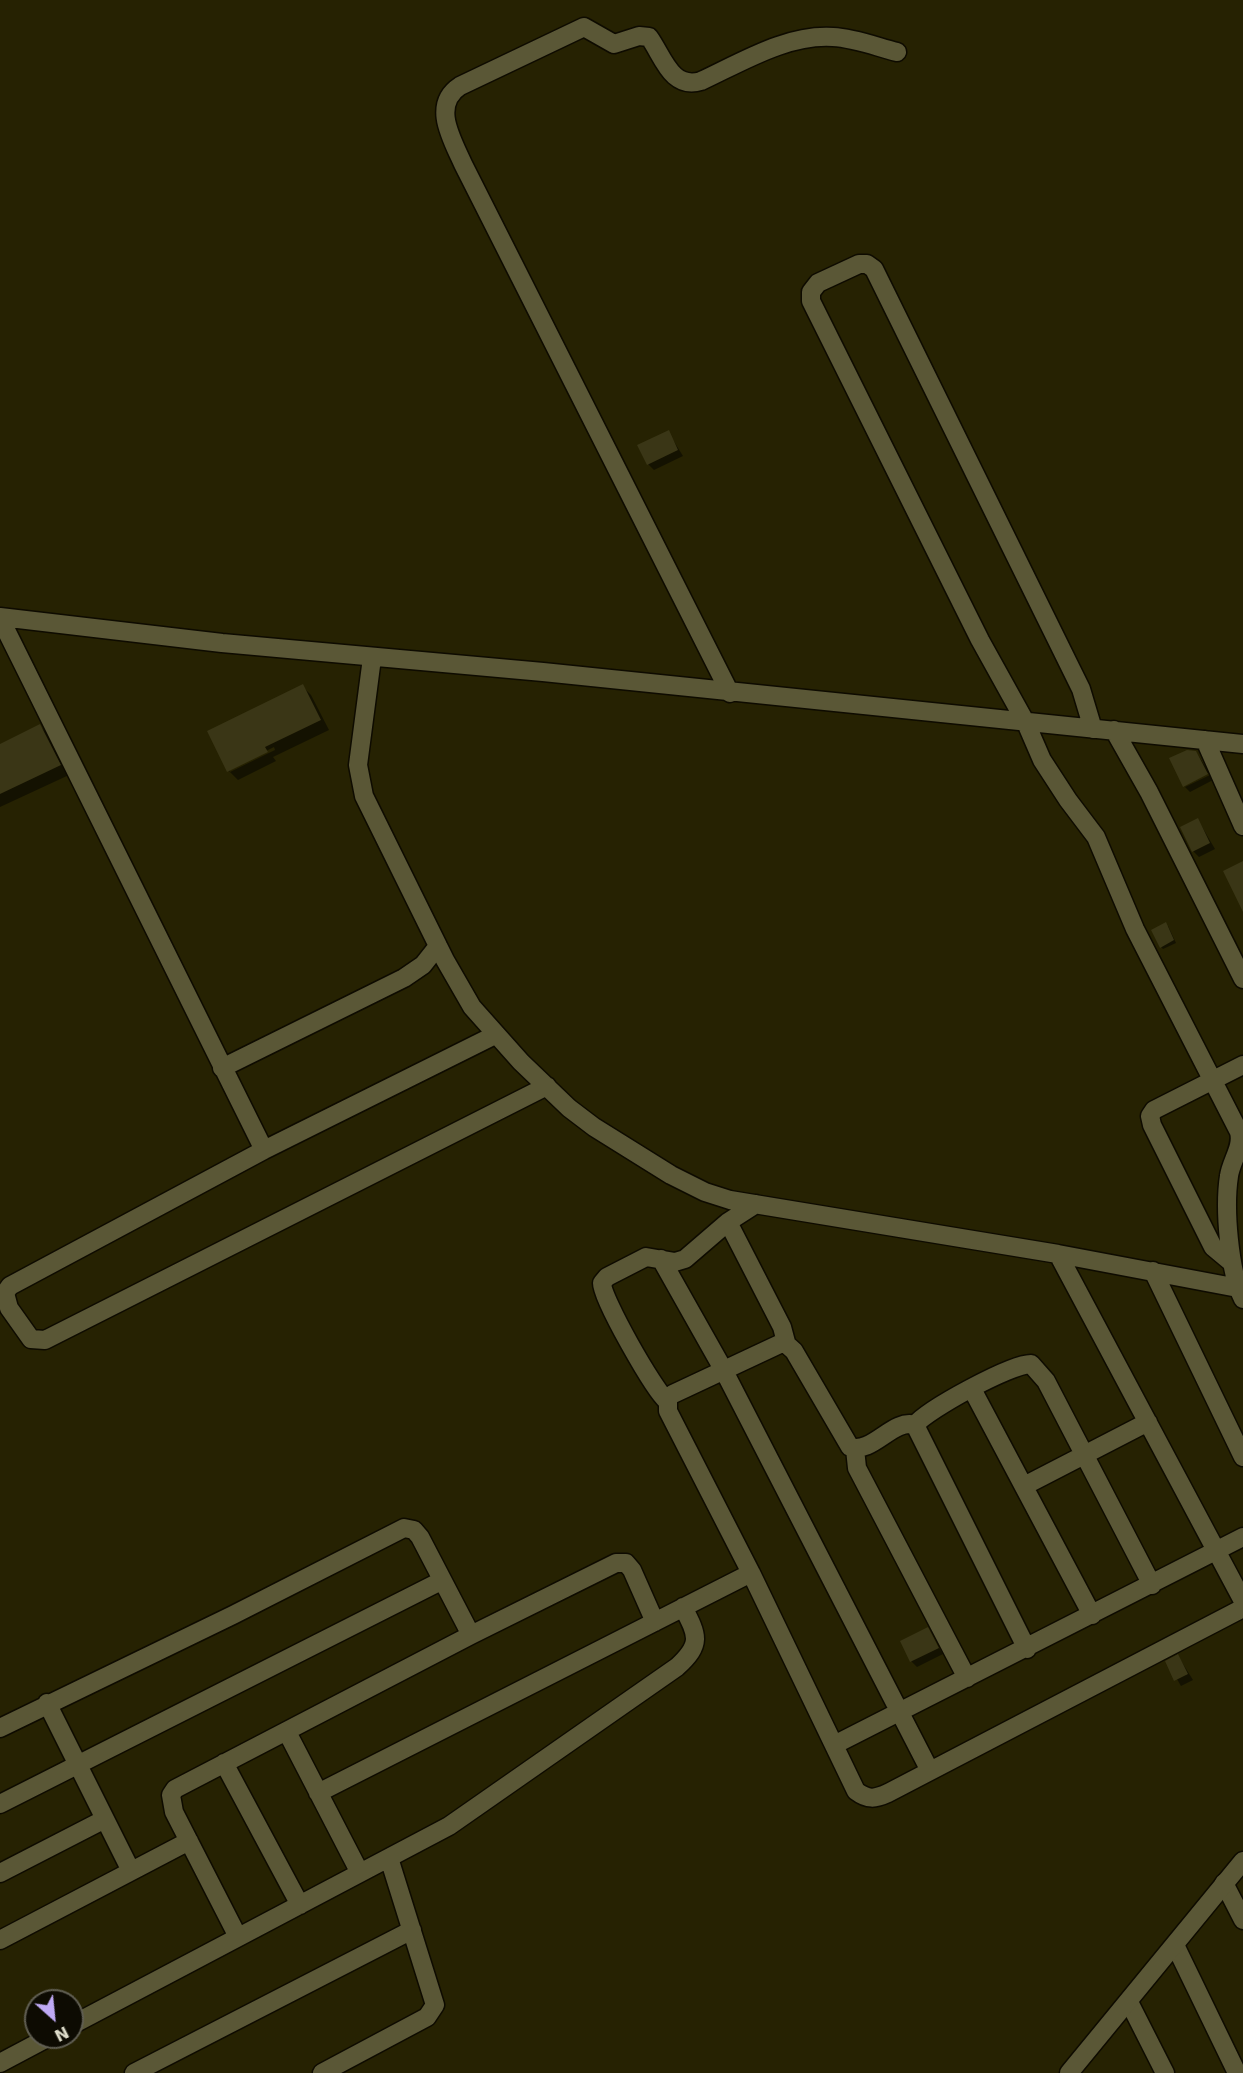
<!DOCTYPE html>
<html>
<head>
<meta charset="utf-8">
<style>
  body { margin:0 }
  #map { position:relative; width:1243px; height:2073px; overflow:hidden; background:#262202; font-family:"DejaVu Sans",sans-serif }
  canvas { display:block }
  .north { position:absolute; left:24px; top:1989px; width:60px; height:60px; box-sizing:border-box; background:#0d0b02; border:2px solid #605e52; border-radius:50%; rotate:153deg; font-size:16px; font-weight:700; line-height:24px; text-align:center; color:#dddbc9 }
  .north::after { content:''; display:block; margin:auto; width:21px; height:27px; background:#bea9f4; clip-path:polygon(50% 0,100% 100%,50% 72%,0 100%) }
</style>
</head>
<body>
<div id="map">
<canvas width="1243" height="2073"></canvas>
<div class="north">N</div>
</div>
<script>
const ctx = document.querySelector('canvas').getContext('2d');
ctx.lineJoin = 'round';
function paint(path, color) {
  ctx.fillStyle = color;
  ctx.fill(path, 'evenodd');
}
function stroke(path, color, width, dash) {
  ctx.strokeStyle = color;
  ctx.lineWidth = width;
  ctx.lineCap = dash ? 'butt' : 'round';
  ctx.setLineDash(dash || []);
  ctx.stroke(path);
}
paint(new Path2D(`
  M668 432 683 456 654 470 648 464Z
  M302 686 311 695 329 730 273 757 276 761 238 780 229 771 209 731ZM274 747 275 750 230 772V769Z
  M40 726 49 735 69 775 0 807V745Z
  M1196 752 1209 772 1184 784Z
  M1210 775 1213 780 1190 792 1185 787Z
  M1198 820 1215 849 1199 857 1193 851Z
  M1168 926 1176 943 1163 949 1161 947Z
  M927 1629 943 1654 917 1667 911 1661Z
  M1178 1656 1193 1680 1181 1686 1167 1662Z`), '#0007');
paint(new Path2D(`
  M669 430 678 450 647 465 637 445Z
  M303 684 321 720 265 747 268 752 227 772 207 731Z
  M40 724 61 765 0 794V744Z
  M1187 750 1196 751 1208 774 1183 787 1169 758Z
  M1198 818 1210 843 1192 852 1180 827Z
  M1243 861V912L1223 871Z
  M1166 922 1174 940 1160 948 1151 930Z
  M928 1627 939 1648 910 1662 900 1641Z
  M1178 1654 1188 1674 1174 1681 1165 1661Z`), '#3a3616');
const minor = new Path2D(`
  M0 617 222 643 543 672 1243 744
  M0 618 264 1150
  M372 658 358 765 364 796 445 960 472 1007 521 1062 569 1108 594 1127 671 1175 705 1192 730 1200 1058 1254 1243 1289
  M730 693 463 164C452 139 431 105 460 86L584 27 614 44 639 36 649 37C663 56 671 90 701 81 742 62 787 34 833 37 855 38 877 47 897 52
  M1093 729 1081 689 874 269 867 264H859L818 283 811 292V301L980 640 1026 723 1042 760 1068 800 1096 837 1135 929 1239 1132C1243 1147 1231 1161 1229 1176 1224 1208 1229 1271 1243 1299
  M1114 730 1149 792 1243 979
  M1205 740 1243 826
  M495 1035 264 1150 10 1286 5 1293 9 1308 31 1339 45 1340 547 1086
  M222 1068 404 978 423 965 438 946
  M728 1222 782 1327 786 1342
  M1058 1254 1243 1601
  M661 1259 723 1369 930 1771
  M1231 1262 1213 1247 1152 1125 1150 1116 1154 1110 1243 1065
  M1153 1271 1243 1457
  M972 1389 1092 1615
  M667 1401C654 1390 602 1299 602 1283L607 1277 646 1257 675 1262 685 1259 728 1222 756 1204
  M915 1425C928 1409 1011 1364 1031 1364L1046 1381 1152 1585
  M855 1449 857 1468 967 1678
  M1024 1486 1148 1422
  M1027 1649 915 1425C893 1418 873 1454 850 1447L794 1351 784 1342 673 1394 668 1398V1411L751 1573 856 1791C868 1800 875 1799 888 1793L1243 1608
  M47 1703 131 1871
  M0 1728 233 1615 404 1528 414 1530 420 1537 471 1635
  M287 1732 360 1873
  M834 1745 1243 1537
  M224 1763 300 1905
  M318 1793 751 1573
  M0 1804 441 1581
  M0 1873 105 1819
  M1224 1883 1243 1920
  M238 1937 174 1812 171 1795 175 1789 471 1635 616 1563H626L632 1570 655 1622
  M0 1940 189 1841
  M1175 1945 1237 2073
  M1129 2002 1165 2073
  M72 2025 449 1826 677 1667C702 1644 698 1636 683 1607
  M0 2063 49 2037
  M134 2073 412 1930
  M322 2073 427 2017 435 2005 389 1858`);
const tertiary = new Path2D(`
  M1069 2073 1243 1861`);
stroke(minor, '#0e0b00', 21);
stroke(tertiary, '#0e0b00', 21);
stroke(minor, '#5a5736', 18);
stroke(tertiary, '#5a5736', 18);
</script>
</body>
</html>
